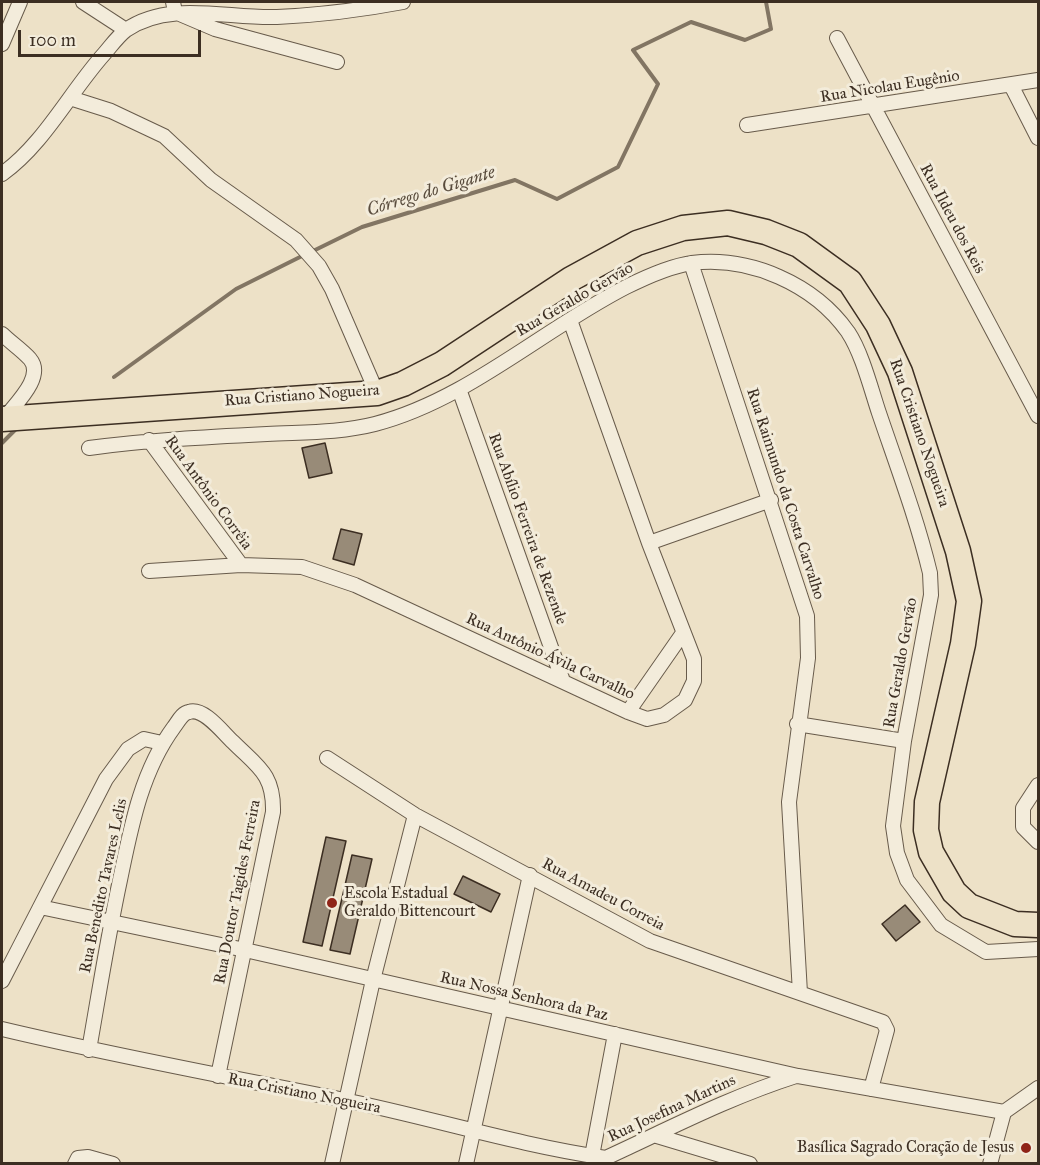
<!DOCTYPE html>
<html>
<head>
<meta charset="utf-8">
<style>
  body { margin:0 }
  #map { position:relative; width:1040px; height:1165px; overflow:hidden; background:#ede1c7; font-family:"IM FELL Great Primer",serif }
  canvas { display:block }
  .frame { position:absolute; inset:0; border:3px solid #3c2e22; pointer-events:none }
  .scale { position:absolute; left:18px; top:30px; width:183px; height:27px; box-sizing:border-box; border:3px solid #3c2e22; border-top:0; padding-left:8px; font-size:18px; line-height:21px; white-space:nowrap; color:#3c2e22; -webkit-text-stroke:4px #f3ecdb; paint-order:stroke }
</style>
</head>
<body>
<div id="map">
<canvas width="1040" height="1165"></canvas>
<div class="frame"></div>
<div class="scale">100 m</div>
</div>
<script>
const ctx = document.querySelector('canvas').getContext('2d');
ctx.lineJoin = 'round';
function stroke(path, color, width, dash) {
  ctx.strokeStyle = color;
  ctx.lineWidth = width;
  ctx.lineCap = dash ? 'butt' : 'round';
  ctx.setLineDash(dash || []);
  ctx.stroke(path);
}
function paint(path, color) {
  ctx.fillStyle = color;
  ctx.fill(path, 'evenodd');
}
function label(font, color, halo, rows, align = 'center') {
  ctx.font = font + ' "IM FELL Great Primer",serif';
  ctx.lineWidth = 6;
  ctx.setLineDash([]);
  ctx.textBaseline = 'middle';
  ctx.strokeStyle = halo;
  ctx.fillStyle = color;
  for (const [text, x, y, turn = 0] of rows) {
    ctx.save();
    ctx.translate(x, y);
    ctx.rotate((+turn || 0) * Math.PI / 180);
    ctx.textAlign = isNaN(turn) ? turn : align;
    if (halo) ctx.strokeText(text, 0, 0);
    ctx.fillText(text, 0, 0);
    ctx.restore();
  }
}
stroke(new Path2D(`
  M311 252 362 227 515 180 557 199 618 167 658 84 633 50 691 22 745 40 771 29 766 2
  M114 377 236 289 304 255
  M2 443 15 430`), '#827563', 4);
const building = new Path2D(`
  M325 443 332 473 309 478 302 448Z
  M341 529 362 534 354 565 333 559Z
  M326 837 346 841 322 946 303 942Z
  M352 855 372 859 350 954 330 950Z
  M463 876 500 894 491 912 454 894Z
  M905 905 920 922 896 941 882 924Z`);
paint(building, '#988b78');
stroke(building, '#3c2e22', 1.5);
const street = new Path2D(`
  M83 2 126 30
  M173 2 175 12 215 29 337 62
  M837 38 1038 416
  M2 44 20 2
  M1011 85 1038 138
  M70 98 111 111 164 136 211 180 296 240 319 266 332 289 377 393
  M747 125 1038 80
  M2 174C44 144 70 92 104 54 111 46 118 36 126 30 169 0 228 19 277 17 319 15 361 10 403 2
  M691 263 807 616 808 658 789 802 800 993
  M2 334C10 342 22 350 30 359 45 377 15 404 4 419
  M459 389 563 681
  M149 440 241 565
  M89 448C148 440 207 437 267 434 302 432 340 433 375 424 467 400 542 330 626 287 646 277 670 266 692 263 750 256 814 284 848 332 862 353 871 389 879 413 897 466 917 519 930 573L931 595 904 741 893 826 897 853 907 880 941 925 986 952 1038 949
  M649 543 771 500
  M149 571 241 565 302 567 355 585 628 712 647 719 664 715 685 700 694 681V659L649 543 570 320
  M628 712 683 633
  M797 724 904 741
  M327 758 415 815 650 941 883 1022 887 1030 871 1089
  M1038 785 1023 808V827L1038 842
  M40 907 245 950 798 1076 1004 1112
  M2 981 106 779 128 749 144 739 162 743
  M2 1029C115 1056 230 1077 344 1100 432 1118 517 1145 606 1158
  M89 1050C99 993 108 936 120 880 131 827 141 772 174 727 178 722 182 713 189 712 204 707 223 733 233 742 258 767 274 774 273 812L218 1076
  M1004 1112 1038 1088
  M657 1136 750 1164
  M592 1156 615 1034
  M599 1161C665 1131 727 1098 796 1076
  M75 1164 78 1158 88 1157 113 1164
  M332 1164 373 980 415 815
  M466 1164 530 875
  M990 1164 1004 1112`);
const highway = new Path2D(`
  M2 419 377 393 403 384 442 364 571 279 637 243 683 228 728 223 766 232 799 245 850 282 878 325 900 372 958 551 969 601 963 644 927 802 926 830 931 852 954 892 969 906 1015 924 1038 925`);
stroke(street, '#685b4b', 16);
stroke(highway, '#3c2e22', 27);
stroke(street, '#f3ecdb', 14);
stroke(highway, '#ede1c7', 24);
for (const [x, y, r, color] of [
  [332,903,6,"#8f2418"],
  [1026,1148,6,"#8f2418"]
]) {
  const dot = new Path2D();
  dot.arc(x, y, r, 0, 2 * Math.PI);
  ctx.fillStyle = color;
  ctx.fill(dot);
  stroke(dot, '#f3ecdb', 2);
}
label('16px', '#3c2e22', '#f3ecdb', [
  ["Rua Nicolau Eugênio",890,87,-9],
  ["Rua Ildeu dos Reis",952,219,62],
  ["Rua Geraldo Gervão",575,300,-30],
  ["Rua Cristiano Nogueira",302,396,-4],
  ["Rua Cristiano Nogueira",919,433,71],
  ["Rua Antônio Corrêia",208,493,54],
  ["Rua Raimundo da Costa Carvalho",785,494,72],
  ["Rua Abílio Ferreira de Rezende",527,529,70],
  ["Rua Antônio Ávila Carvalho",550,657,25],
  ["Rua Geraldo Gervão",901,663,-80],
  ["Rua Benedito Tavares Lelis",104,886,-78],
  ["Rua Doutor Tagides Ferreira",238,892,-79],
  ["Rua Amadeu Correia",603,895,28],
  ["Rua Nossa Senhora da Paz",524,997,13],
  ["Rua Cristiano Nogueira",304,1094,11],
  ["Rua Josefina Martins",672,1109,-25]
]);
label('16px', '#3c2e22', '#f3ecdb', [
  ["Escola Estadual",344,894],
  ["Geraldo Bittencourt",344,912],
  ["Basílica Sagrado Coração de Jesus",1014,1148,"right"]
], 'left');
label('italic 18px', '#594c3d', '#f3ecdb', [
  ["Córrego do Gigante",431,192,-17]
]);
</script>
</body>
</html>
